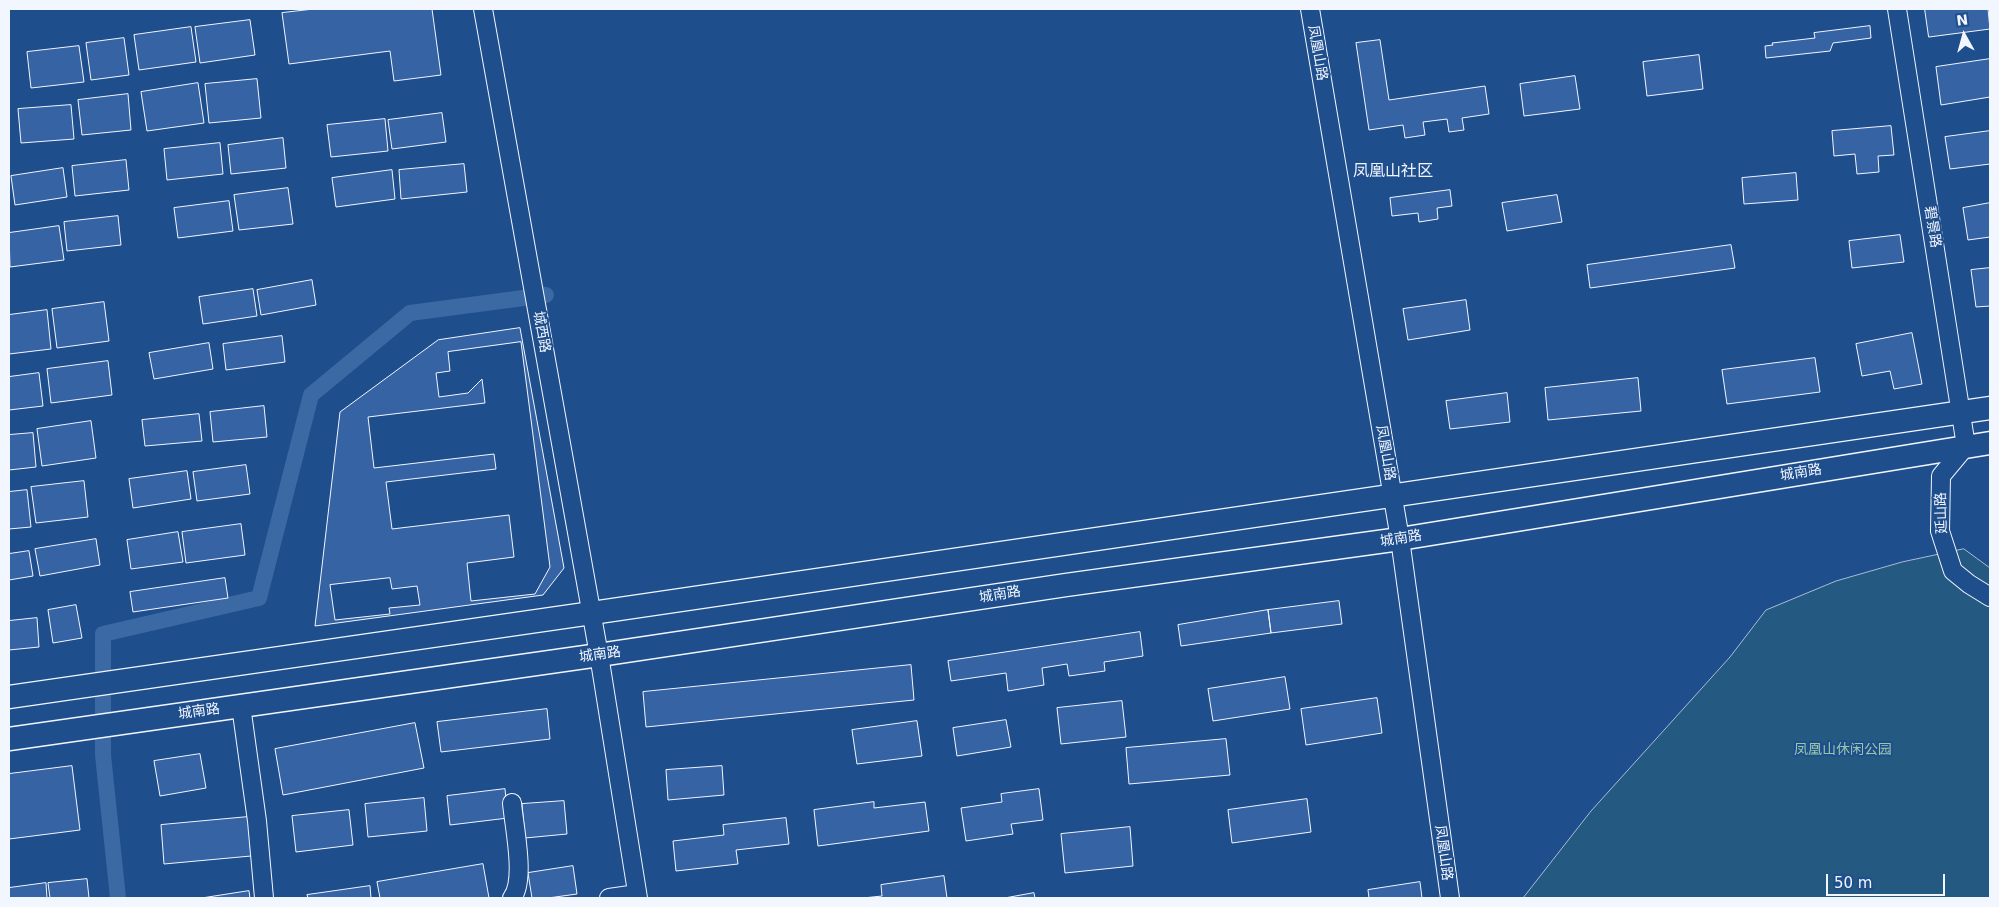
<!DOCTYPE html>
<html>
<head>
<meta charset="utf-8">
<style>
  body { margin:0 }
  #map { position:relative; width:1999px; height:907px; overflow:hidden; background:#1f4e8c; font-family:"DejaVu Sans",sans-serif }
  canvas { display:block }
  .frame { position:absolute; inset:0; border:10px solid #f2f6ff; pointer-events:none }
  .north { position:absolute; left:1939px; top:10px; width:50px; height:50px; -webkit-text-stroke:4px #1f4e8c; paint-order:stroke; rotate:353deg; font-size:14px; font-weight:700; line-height:20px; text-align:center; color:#f2f6ff }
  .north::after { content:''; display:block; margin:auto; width:18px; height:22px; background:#f2f6ff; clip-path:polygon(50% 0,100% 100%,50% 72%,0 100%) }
  .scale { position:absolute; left:1826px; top:874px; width:119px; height:22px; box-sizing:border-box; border:2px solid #f2f6ff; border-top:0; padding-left:6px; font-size:15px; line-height:18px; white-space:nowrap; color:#f2f6ff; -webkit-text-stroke:4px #1f4e8c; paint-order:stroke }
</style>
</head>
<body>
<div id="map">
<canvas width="1999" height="907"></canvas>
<div class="frame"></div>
<div class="north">N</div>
<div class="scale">50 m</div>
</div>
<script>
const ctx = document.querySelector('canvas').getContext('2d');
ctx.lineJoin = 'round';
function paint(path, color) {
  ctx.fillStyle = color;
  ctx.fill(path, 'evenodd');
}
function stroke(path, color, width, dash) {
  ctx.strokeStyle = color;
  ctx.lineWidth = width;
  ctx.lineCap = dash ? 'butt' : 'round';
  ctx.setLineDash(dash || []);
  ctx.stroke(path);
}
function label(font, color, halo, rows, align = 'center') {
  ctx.font = font + ' "DejaVu Sans","Noto Sans SC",sans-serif';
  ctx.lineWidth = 4;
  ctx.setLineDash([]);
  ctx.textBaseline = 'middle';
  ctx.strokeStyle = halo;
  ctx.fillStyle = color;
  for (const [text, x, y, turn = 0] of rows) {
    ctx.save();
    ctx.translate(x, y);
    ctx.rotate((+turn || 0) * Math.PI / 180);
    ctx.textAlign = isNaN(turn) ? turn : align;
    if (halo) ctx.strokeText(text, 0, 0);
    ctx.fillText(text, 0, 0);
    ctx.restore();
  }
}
const green = new Path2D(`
  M1964 549 1990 568V898H1523L1591 811 1730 657 1766 610 1836 581 1902 562Z`);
paint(green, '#245a82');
stroke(green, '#a8bbd7', 1);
stroke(new Path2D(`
  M118 898 103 755V634L259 598 311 395 410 313 546 295`), '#3b69a3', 16);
const building = new Path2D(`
  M314 9H432L441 75 394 81 390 51 289 64 282 13Z
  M1925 9H1988L1990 29 1929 37Z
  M250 20 255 55 200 63 195 27Z
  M1870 26 1871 38 1833 43 1830 51 1766 58 1765 46 1773 45 1772 43 1815 38 1814 33Z
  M191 27 196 62 139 70 134 35Z
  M124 38 129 75 91 80 86 43Z
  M1380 40 1389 100 1485 86 1489 114 1462 118 1464 130 1449 132 1447 119 1423 122 1425 135 1405 138 1403 125 1369 130 1356 43Z
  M79 46 84 82 31 88 27 52Z
  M1699 55 1703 89 1647 96 1643 62Z
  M1990 59V97L1941 105 1936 67Z
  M1575 76 1580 109 1524 116 1520 84Z
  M257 79 261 118 209 123 205 84Z
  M198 83 204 123 147 131 141 92Z
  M128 94 131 130 82 135 78 100Z
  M71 105 74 139 21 143 18 109Z
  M442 113 446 142 392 149 388 120Z
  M385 119 388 151 331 157 327 125Z
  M1891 126 1894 155 1878 156 1879 172 1857 174 1855 154 1834 156 1832 131Z
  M1990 131V164L1950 169 1945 137Z
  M283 138 286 168 231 174 228 145Z
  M220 143 223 174 167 180 164 149Z
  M126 160 129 190 75 196 72 166Z
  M464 164 467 192 401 199 399 170Z
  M63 168 67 197 15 205 11 176Z
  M392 170 395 199 336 207 332 178Z
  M1796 173 1798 200 1744 204 1742 178Z
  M288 188 293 224 239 230 234 195Z
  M1450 190 1452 206 1437 208 1438 219 1419 222 1418 213 1392 216 1390 198Z
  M1557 195 1562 222 1507 231 1502 203Z
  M229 201 233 231 178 238 174 208Z
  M1990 203V237L1968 240 1963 208Z
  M118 216 121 245 67 251 64 222Z
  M59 226 64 260 10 267 9 233Z
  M1900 235 1904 262 1852 268 1849 241Z
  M1731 245 1735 268 1590 288 1587 265Z
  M1990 268V306L1976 307 1971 270Z
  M312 280 316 305 261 315 257 290Z
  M253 289 257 316 203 324 199 297Z
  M1466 300 1470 330 1408 340 1403 309Z
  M104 302 109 341 57 348 52 309Z
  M47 310 51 349 9 354V315Z
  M520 328 564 568 543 595 315 626 340 412 438 340Z
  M1912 333 1922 384 1894 389 1890 371 1862 376 1856 344Z
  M282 336 285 362 226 370 223 344Z
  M521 342 550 567 535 594 471 601 467 563 514 557 509 515 392 529 386 482 496 469 494 454 374 468 368 417 485 403 482 379 468 393 439 397 436 373 450 371 448 352Z
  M209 343 213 369 154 379 149 353Z
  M1815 358 1820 392 1727 404 1722 370Z
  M108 361 112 395 51 403 47 369Z
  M39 373 43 406 9 410V377Z
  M1638 378 1641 411 1548 420 1545 388Z
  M1507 393 1510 422 1450 429 1446 401Z
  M264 406 267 437 213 442 210 412Z
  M199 414 202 441 145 446 142 420Z
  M91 421 96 458 42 466 37 429Z
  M33 433 36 467 9 470V435Z
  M246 465 250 494 197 501 193 472Z
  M187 471 191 499 133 508 129 479Z
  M84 481 88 517 36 523 31 487Z
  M27 490 31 527 9 529V492Z
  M241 524 245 555 186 563 182 532Z
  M178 532 183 562 131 569 127 540Z
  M96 539 100 565 40 576 35 549Z
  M29 551 33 576 9 580V554Z
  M225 578 228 598 133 612 130 592Z
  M390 578 392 589 417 586 420 605 389 608 390 614 335 620 330 585Z
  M1339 601 1342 624 1271 633 1268 610Z
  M76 605 82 638 53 643 48 610Z
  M1268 610 1271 633 1181 646 1178 625Z
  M37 618 39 647 9 650V621Z
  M1140 632 1143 656 1104 662 1105 671 1069 676 1067 664 1042 668 1044 685 1008 691 1006 673 951 681 948 661Z
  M911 665 914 700 646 727 643 692Z
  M1285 677 1290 709 1213 721 1208 689Z
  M1377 698 1382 733 1306 745 1301 709Z
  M1122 701 1126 737 1061 744 1057 708Z
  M547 709 550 739 441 752 437 722Z
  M1006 720 1011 747 957 756 953 728Z
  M917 721 922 756 857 764 852 730Z
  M415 723 424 768 283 795 275 749Z
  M1226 739 1230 775 1129 784 1126 748Z
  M200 754 206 788 160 796 154 761Z
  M72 766 80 830 9 839V774Z
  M722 766 724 795 668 800 666 770Z
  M505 789 508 818 450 825 447 796Z
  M1039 789 1043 820 1011 824 1013 834 966 841 961 808 1002 802 1001 794Z
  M424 798 427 831 368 837 365 804Z
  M1307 799 1311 832 1232 843 1228 810Z
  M564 801 567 834 525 838 522 804Z
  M874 802V808L925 802 929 831 818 846 814 810Z
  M349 810 353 845 296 852 292 816Z
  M248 817 251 856 164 864 161 825Z
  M786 818 789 844 736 850 738 864 676 871 673 841 724 835 723 825Z
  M1130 827 1133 866 1065 873 1061 834Z
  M483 864 489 898H380L377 882Z
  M573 866 577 894 548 898H532L528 873Z
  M944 876 947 898H863L882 896 881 885Z
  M87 879 89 898H50L48 883Z
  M1420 882 1422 898H1369L1368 890Z
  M46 883 47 898H9V888Z
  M370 886 371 898H308L307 895Z
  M249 891 250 898H202Z
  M1034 893 1035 898H1005Z`);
paint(building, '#3563a3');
stroke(building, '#f2f6ff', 1);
const minor = new Path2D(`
  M483 9 599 655 638 898
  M1310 9 1400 539 1450 898
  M1897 9 1966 446 1941 476 1940 531 1953 571 1969 584 1990 597
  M241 706 257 821 264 898
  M512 803C514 827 526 880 512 898
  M609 898 637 894`);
const major = new Path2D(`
  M9 697 592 613 1990 408
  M9 739 599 655 1066 585 1400 539 1990 443`);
stroke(minor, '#f2f6ff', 20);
stroke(major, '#f2f6ff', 25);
stroke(minor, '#1f4e8c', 18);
stroke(major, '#1f4e8c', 22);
label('14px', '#f2f6ff', '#1f4e8c', [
  ["凤凰山路",1317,53,80],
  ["碧景路",1932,227,81],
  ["城西路",541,332,80],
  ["凤凰山路",1385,453,80],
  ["城南路",1801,473,-9],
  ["延山路",1942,513,-92],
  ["城南路",1401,539,-9],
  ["城南路",1000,595,-9],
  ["城南路",600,655,-8],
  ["城南路",199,712,-8],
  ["凤凰山路",1443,853,82]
]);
label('14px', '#97c8a6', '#1f4e8c', [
  ["凤凰山休闲公园",1843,750]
]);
label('16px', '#f2f6ff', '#1f4e8c', [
  ["凤凰山社区",1393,172]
]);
</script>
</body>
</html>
